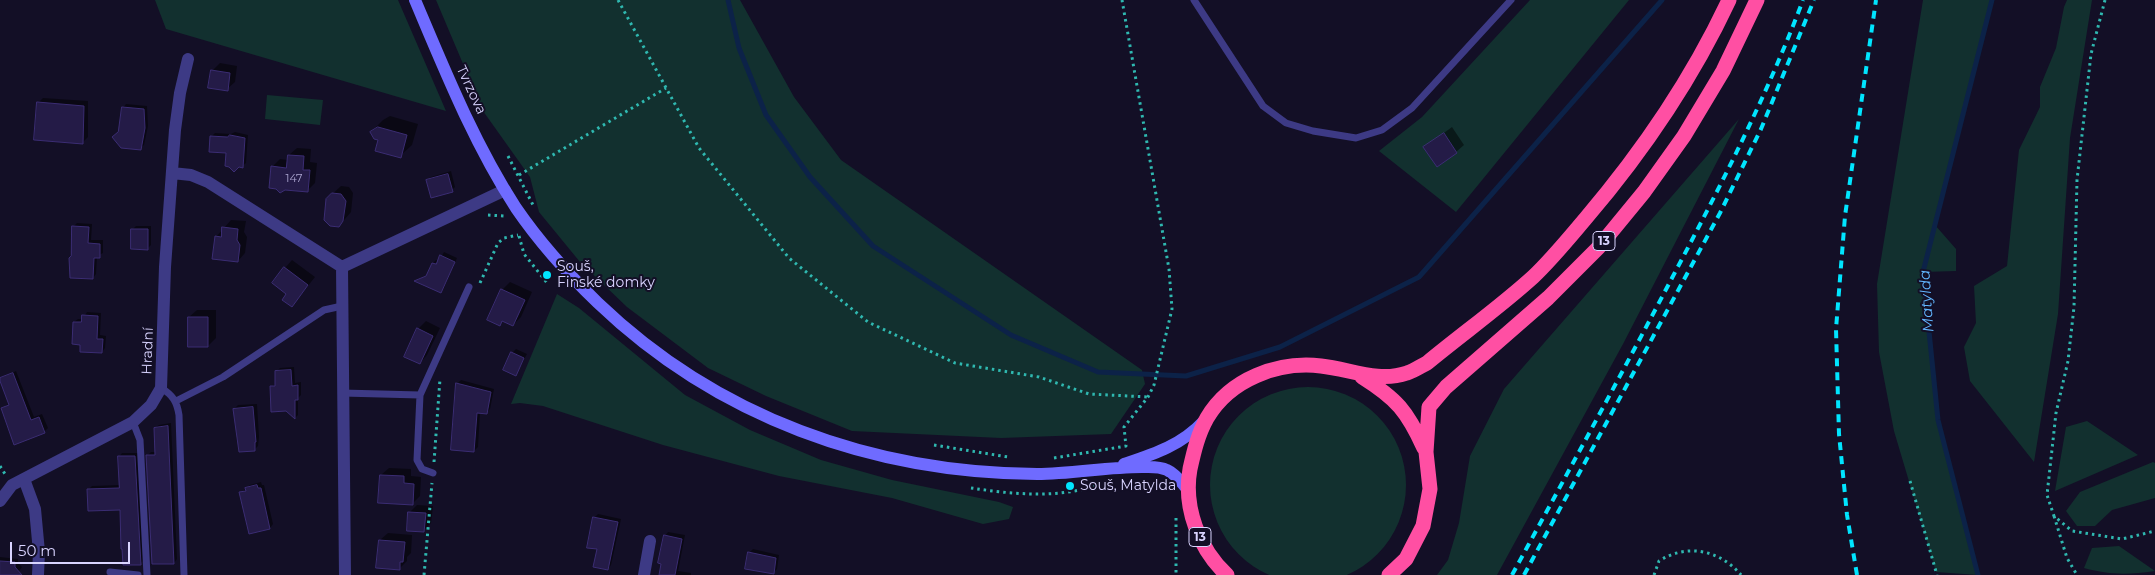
<!DOCTYPE html>
<html>
<head>
<meta charset="utf-8">
<style>
  body { margin:0 }
  #map { position:relative; width:2155px; height:575px; overflow:hidden; background:#130f26; font-family:Montserrat,sans-serif }
  canvas { display:block }
  .scale { position:absolute; left:10px; top:542px; width:120px; height:22px; box-sizing:border-box; border:2px solid #d9d4ff; border-top:0; padding-left:6px; font-size:15px; line-height:18px; white-space:nowrap; color:#d9d4ff; -webkit-text-stroke:4px #130f26; paint-order:stroke }
</style>
</head>
<body>
<div id="map">
<canvas width="2155" height="575"></canvas>
<div class="scale">50 m</div>
</div>
<script>
const ctx = document.querySelector('canvas').getContext('2d');
ctx.lineJoin = 'round';
function paint(path, color) {
  ctx.fillStyle = color;
  ctx.fill(path, 'evenodd');
}
function stroke(path, color, width, dash) {
  ctx.strokeStyle = color;
  ctx.lineWidth = width;
  ctx.lineCap = dash ? 'butt' : 'round';
  ctx.setLineDash(dash || []);
  ctx.stroke(path);
}
function label(font, color, halo, rows, align = 'center') {
  ctx.font = font + ' Montserrat,sans-serif';
  ctx.lineWidth = 4;
  ctx.setLineDash([]);
  ctx.textBaseline = 'middle';
  ctx.strokeStyle = halo;
  ctx.fillStyle = color;
  for (const [text, x, y, turn = 0] of rows) {
    ctx.save();
    ctx.translate(x, y);
    ctx.rotate((+turn || 0) * Math.PI / 180);
    ctx.textAlign = isNaN(turn) ? turn : align;
    if (halo) ctx.strokeText(text, 0, 0);
    ctx.fillText(text, 0, 0);
    ctx.restore();
  }
}
paint(new Path2D(`
  M155 0H398L446 111 166 29Z
  M436 0H740L794 97 841 160 1142 370 1145 384 1111 434 1001 438 852 431 766 396 708 368 627 307 580 262 539 212 530 177 483 111Z
  M1530 0H1629L1456 212 1379 151 1422 117Z
  M1923 0H1992L1935 225 1956 249V271L1923 272 1938 420 1978 575 1936 572 1894 431 1879 352 1877 284Z
  M2067 0H2092L2070 138 2058 314 2034 462 1970 381 1964 347 1976 323 1974 286 2007 266 2019 150 2040 107V87L2056 48 2064 7Z
  M267 95 323 100 320 125 265 119Z
  M1739 119 1623 344 1497 575H1437L1448 560 1459 523 1470 456 1504 389Z
  M557 294 579 308 685 395 750 430 821 460 892 480 999 502 1013 507 1009 519 983 524 892 498 779 476 663 445 543 406 520 403 511 404Z
  M1210 485a98 98 0 1 1 196 0a98 98 0 1 1-196 0Z
  M2087 421 2138 455 2055 491 2066 427Z
  M2153 462 2155 463V498L2112 510 2095 526H2077L2066 511 2080 492Z
  M2119 546 2155 571C2127 575 2110 575 2084 568L2092 548Z`), '#12302f');
paint(new Path2D(`
  M220 63 237 66 235 82 227 89 212 71Z
  M43 98 88 101V137L83 142 38 103Z
  M126 104 147 106 148 126 144 145 140 148 123 108Z
  M390 116 418 124 412 145 400 156 371 132 383 120Z
  M1452 127 1464 145 1456 152 1425 147Z
  M235 132 248 135 246 163 242 166 211 137 215 133 231 134Z
  M297 148 311 149 310 162 317 163 315 183 307 191 272 167 280 159 288 160 289 155Z
  M451 171 455 187 452 190 427 180 431 177Z
  M341 186 349 187 353 193 351 212 339 226 327 199Z
  M231 220 246 221 244 232 247 237 245 253 238 261 216 237Z
  M77 223 92 224 91 240H103V253L97 256 96 274 93 278 72 256 73 227Z
  M136 226H151V245L148 248 132 230Z
  M444 252 457 258 444 288 440 292 416 281 428 274 433 263 436 260 439 261Z
  M292 260 315 277 292 306 288 294 285 268Z
  M510 282 532 292 521 317 513 325 504 320 500 324 502 290Z
  M197 310H216V338L208 346 189 317Z
  M87 312 101 313 100 335 106 336 105 348 102 352 82 343 74 322 78 319H83Z
  M426 321 440 328 427 355 420 363 418 329Z
  M516 349 527 354 516 374 512 353Z
  M294 367 295 383 301 382V395L298 398V415L295 418 271 387 277 383 276 372 280 368Z
  M16 371 34 417 42 414 48 428 44 432 2 408 10 403 1 379Z
  M461 380 494 389 490 409 487 412H480L478 447 474 451 457 384Z
  M257 404 259 437 258 446 255 449 237 442 234 409 238 405Z
  M171 423 177 559 174 563 147 456 151 452H156L155 428 159 425Z
  M122 453H139L144 560 141 563 121 509 89 489 92 486 120 485 119 457Z
  M389 468 411 469V476L421 477 420 496 412 504 381 475Z
  M261 482 262 485H264L273 524 270 528 241 493 250 485Z
  M417 505 433 506 431 523 423 531 410 512Z
  M598 514 621 519 611 565 608 569 598 548 594 518Z
  M668 532 685 535 678 571 691 573V575H661L665 536Z
  M388 533 412 535 411 553 407 557V561L399 569 380 540Z
  M753 549 779 555 777 569 774 572 749 553Z
  M0 557 18 559V563L22 567 16 575H0Z`), '#0007');
stroke(new Path2D(`
  M728 0 739 48 766 115 810 177 873 246 1011 335 1098 372 1186 376 1280 347 1419 277 1662 0
  M1978 575 1938 420 1923 272 1992 0`), '#0c2248', 5);
const building = new Path2D(`
  M211 70 230 73 228 91 208 88Z
  M37 102 84 106 83 144 34 140Z
  M122 107 144 109 145 128 141 150 121 148 112 137 118 132Z
  M378 127 407 135 401 158 375 151 378 140 374 139 370 132Z
  M1444 133 1457 153 1437 167 1423 147Z
  M230 135 245 138 243 168 239 167 234 172 229 167 225 166 226 153 209 152 210 136 227 137Z
  M288 155 304 156 303 170H310L308 192 285 190 280 193 276 189 269 188 271 166 286 168Z
  M448 174 453 192 431 198 426 180Z
  M332 193 341 194 346 201 343 221 339 227 330 226 324 220 326 199Z
  M72 226 89 227 88 243 100 244V258H94L93 279 70 278 69 258 71 256Z
  M222 227 238 229 237 240 240 245 238 262 212 259 215 236 221 237Z
  M131 229H148V250L131 249Z
  M440 255 455 262 441 293 414 281 426 276 432 263 436 264Z
  M284 267 308 285 292 307 282 300 286 294 272 283Z
  M501 289 525 300 513 326 502 321 500 326 487 320Z
  M82 315 98 316 97 339H103L102 353 80 352V345L72 344 73 322H81Z
  M188 317H208V347H188Z
  M417 328 433 336 420 364 404 357Z
  M511 352 524 358 516 376 503 370Z
  M291 370 292 386 298 385V400H295V419L286 411 271 412 270 386H275V371Z
  M13 373 31 420 39 417 45 433 14 445 1 408 9 405 0 381V378Z
  M456 383 491 392 487 414 477 413 474 452 451 450Z
  M253 407 256 442H255V451L239 452 233 409Z
  M168 426 174 564H152L146 455H155L154 428Z
  M118 456H135L141 565H123L122 549H121L120 510 88 511 87 489 119 488Z
  M380 475 404 476V483L414 484 413 505 378 503Z
  M257 485 258 488H261L270 529 249 534 239 492 246 491 245 488Z
  M408 512 426 513 424 532 407 531Z
  M593 517 618 522 608 570 593 567 597 549 587 548Z
  M664 535 682 539 675 575H659L661 564 658 563Z
  M379 540 405 542 403 562H400V570L376 568Z
  M748 552 776 558 774 574 745 569Z
  M0 561 15 562V567L22 575H0Z`);
paint(building, '#241b47');
stroke(building, '#3b2d73', 1);
stroke(new Path2D(`
  M618 0 699 148 789 258 868 322 955 363 1039 377 1089 394 1148 397
  M2105 0 2091 54 2077 180 2074 307 2068 361 2056 413 2047 495 2054 516 2072 531 2122 539 2155 531
  M508 156 533 205
  M519 175 666 88
  M488 215 504 216
  M519 236 524 254 548 284
  M480 283 498 243 504 238 518 235
  M934 445 1008 457
  M1054 458 1126 446 1124 427 1148 397 1154 385 1172 309 1169 269 1122 0
  M434 462 440 379
  M0 466 5 474
  M1910 481 1937 575
  M971 488C1011 494 1059 499 1097 485
  M2054 516 2067 558 2077 575
  M1176 518V575
  M424 575 432 483
  M1654 575 1659 561C1687 543 1720 550 1741 575`), '#2fb8b0', 3, [2.5, 4]);
stroke(new Path2D(`
  M1194 0 1263 106 1286 123 1313 131 1356 138 1382 130 1412 108 1511 0
  M161 388C173 395 177 402 179 415L184 575
  M342 393 420 395 469 287
  M420 395 417 460 422 469 433 473
  M176 401 223 377 324 310 342 306
  M133 422 140 440 147 575
  M110 572 138 575`), '#3d3a85', 7);
stroke(new Path2D(`
  M172 173 191 175 208 182 342 267 345 575
  M342 267 505 190
  M24 479 35 509 39 552 38 575
  M0 501 12 485 133 422 151 405 161 388 165 267 175 130 180 93 188 59
  M644 575 650 541`), '#3d3a85', 12);
stroke(new Path2D(`
  M415 0C445 71 474 143 516 208 540 243 568 274 598 303 717 417 872 473 1037 474 1072 474 1106 467 1142 467 1150 467 1159 466 1167 470 1176 474 1182 483 1188 490
  M1124 464C1154 454 1182 445 1204 421`), '#6f6bff', 12);
stroke(new Path2D(`
  M1362 377C1397 399 1407 411 1424 448
  M1227 575C1199 549 1183 507 1190 469 1194 451 1198 434 1207 418 1230 379 1278 361 1321 366 1350 369 1378 383 1407 373 1414 371 1421 366 1427 363 1462 334 1500 307 1533 277 1552 259 1569 238 1586 218 1643 151 1692 79 1729 0
  M1389 575 1406 559 1423 526 1430 489 1426 452 1429 407 1446 387 1548 298 1598 248 1644 192 1684 136 1723 71 1757 0`), '#ff4fa3', 15);
stroke(new Path2D(`
  M1512 575C1566 476 1620 377 1672 278 1720 187 1767 96 1803 0
  M1524 575 1720 213 1761 129 1814 0
  M1857 575 1847 515 1839 434 1836 329 1845 216 1876 0`), '#00e5ff', 4, [8, 6]);
for (const [x, y, r, color] of [
  [547,275,5,"#00e5ff"],
  [1070,486,5,"#00e5ff"]
]) {
  const dot = new Path2D();
  dot.arc(x, y, r, 0, 2 * Math.PI);
  ctx.fillStyle = color;
  ctx.fill(dot);
  stroke(dot, '#130f26', 2);
}
label('11px', '#aca6d1', null, [
  ["147",294,179]
]);
for (const [x, y, w] of [
  [1604,241,22],
  [1200,537,22]
]) {
  const box = new Path2D();
  box.roundRect(x - w / 2, y - 9.5, w, 19, 4);
  ctx.fillStyle = '#130f26';
  ctx.fill(box);
  stroke(box, '#d9d4ff', 1);
}
label('bold 12px', '#d9d4ff', null, [
  ["13",1604,241],
  ["13",1200,537]
]);
label('14px', '#d9d4ff', '#130f26', [
  ["Tvrzova",471,90,65],
  ["Hradní",148,351,-88]
]);
label('14px', '#d9d4ff', '#130f26', [
  ["Souš,",557,267],
  ["Finské domky",557,283],
  ["Souš, Matylda",1080,486]
], 'left');
label('italic 15px', '#62b6ff', '#130f26', [
  ["Matylda",1927,301,-94]
]);
</script>
</body>
</html>
